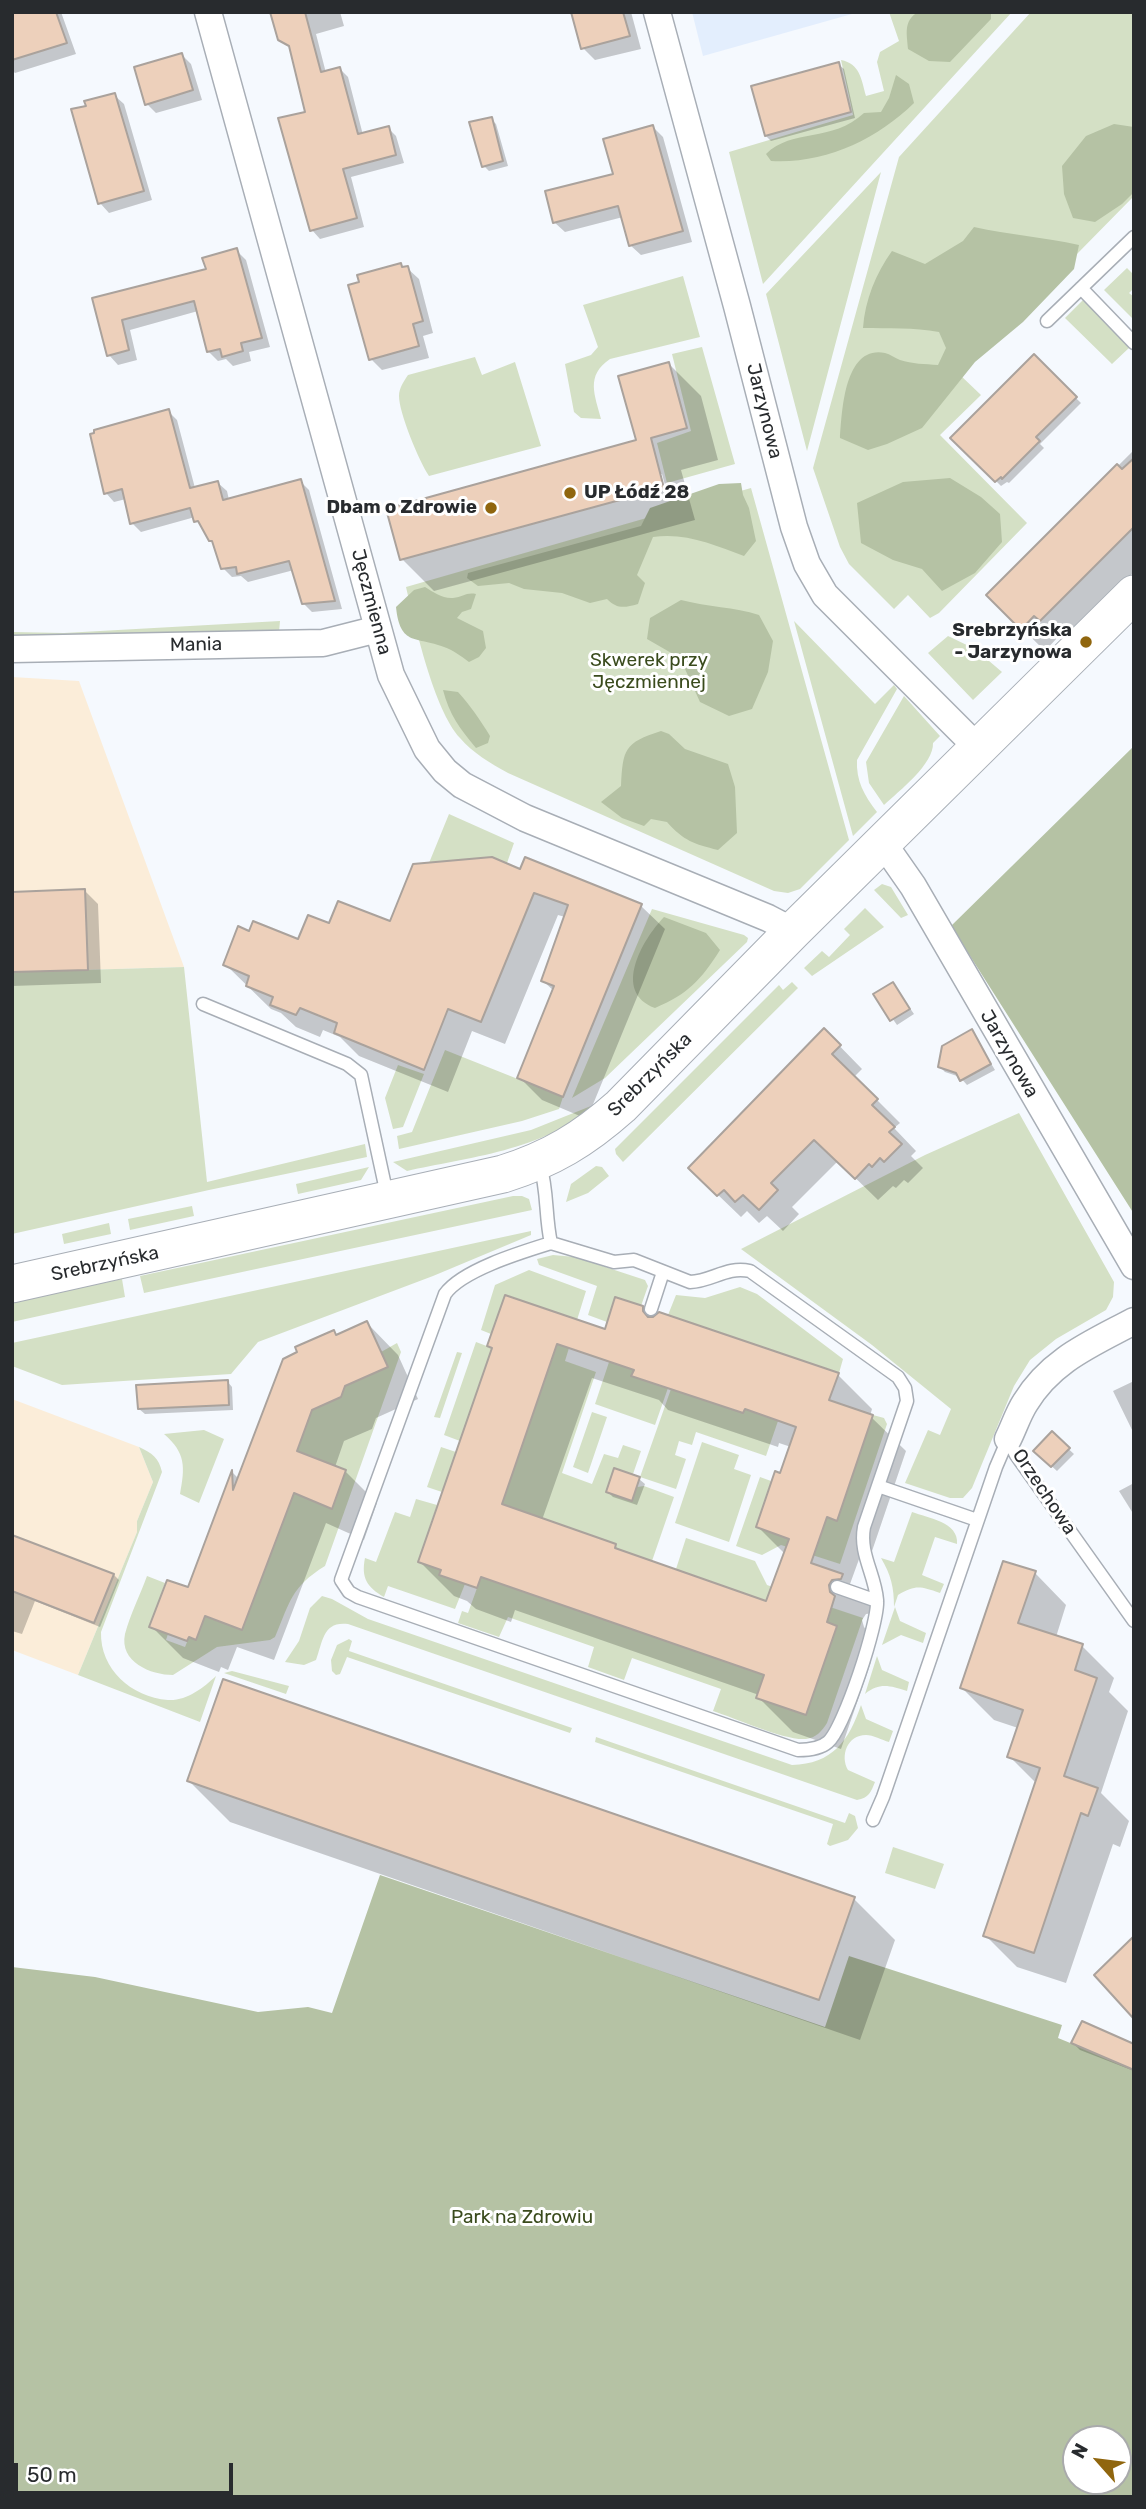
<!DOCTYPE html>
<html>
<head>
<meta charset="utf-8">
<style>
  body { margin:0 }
  #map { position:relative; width:1146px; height:2509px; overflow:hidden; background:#f5f9fe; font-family:Rubik,sans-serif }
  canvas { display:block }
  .frame { position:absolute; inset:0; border:14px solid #282b2e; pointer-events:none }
  .north { position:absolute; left:1062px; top:2425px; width:70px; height:70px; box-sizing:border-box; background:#fff; border:2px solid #a9aaab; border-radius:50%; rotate:298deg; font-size:19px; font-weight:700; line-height:28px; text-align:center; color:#282b2e }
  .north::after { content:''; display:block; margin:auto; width:24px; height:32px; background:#90660e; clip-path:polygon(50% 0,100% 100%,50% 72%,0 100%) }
  .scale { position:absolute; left:14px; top:2463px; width:219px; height:32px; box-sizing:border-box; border:4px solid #282b2e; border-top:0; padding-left:9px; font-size:21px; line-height:24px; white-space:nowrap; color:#282b2e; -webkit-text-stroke:5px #fff; paint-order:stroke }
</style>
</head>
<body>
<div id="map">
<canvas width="1146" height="2509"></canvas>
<div class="frame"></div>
<div class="north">N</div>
<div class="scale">50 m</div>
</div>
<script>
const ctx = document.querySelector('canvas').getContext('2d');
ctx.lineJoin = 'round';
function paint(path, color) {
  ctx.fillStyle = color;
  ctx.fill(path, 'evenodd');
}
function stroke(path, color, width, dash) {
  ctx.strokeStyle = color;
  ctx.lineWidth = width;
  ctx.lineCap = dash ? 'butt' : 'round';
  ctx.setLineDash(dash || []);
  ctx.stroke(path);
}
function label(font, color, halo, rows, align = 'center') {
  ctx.font = font + ' Rubik,sans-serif';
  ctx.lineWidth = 6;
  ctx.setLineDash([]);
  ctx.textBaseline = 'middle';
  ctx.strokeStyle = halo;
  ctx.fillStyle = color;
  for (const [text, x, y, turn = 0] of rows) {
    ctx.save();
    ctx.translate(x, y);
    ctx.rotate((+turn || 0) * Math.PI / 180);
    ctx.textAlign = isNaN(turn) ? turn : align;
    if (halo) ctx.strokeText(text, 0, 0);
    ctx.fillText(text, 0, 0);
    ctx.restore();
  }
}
paint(new Path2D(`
  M12 677 79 681 184 967 12 972Z
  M12 1399 139 1447 153 1482 137 1521V1532L78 1675 12 1650Z`), '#fbedd9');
paint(new Path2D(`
  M692 12H859L703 56Z`), '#e3eefd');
paint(new Path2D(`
  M889 12H1012L763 284 729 152 853 115 841 60C860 64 861 78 866 96L884 91 877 62 880 52 899 41Z
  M1031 12H1134V196L959 374 981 395 940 435 1027 523 939 613 930 618 908 595 894 609 849 564 840 547 813 468 899 157Z
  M881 172 807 451 766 294Z
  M1127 268 1134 275V288L1129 293 1134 297V320L1104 290Z
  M683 276 700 337 610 359C585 376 595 395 601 419L581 418 574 412 565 364 591 355 598 347 583 305Z
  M1083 300 1130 347 1112 364 1065 318Z
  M702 347 735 464 667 483 657 443 691 431 672 354Z
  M475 357 482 375 515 362 541 446 429 476C419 461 399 413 399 396 399 388 404 381 408 375Z
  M751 488 849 840 800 889 788 893 774 891 508 773C490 763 473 753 460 738 434 710 415 625 406 587Z
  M280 621 279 632 12 637V632L64 633Z
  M794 621 875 704 894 685 897 689 857 760C856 781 864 795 877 812L853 836Z
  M948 636 975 649 1002 672 973 700 928 653Z
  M904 696 940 736 933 743C934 764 899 791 884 805L869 783 866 762Z
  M449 814 514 843 507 863 492 857 429 863Z
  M882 884 891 887 908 915 901 918 874 890Z
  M865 908 884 927 812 976 804 968 822 951 829 957 850 935 844 929Z
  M652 909 744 935 748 938 747 942 605 1078 572 1098Z
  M184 967 207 1182 365 1144 367 1157 209 1190 12 1234V972Z
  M792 982 798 988 623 1162 616 1154 615 1149 779 985 783 990Z
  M445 1050 563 1097 559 1109 522 1121 399 1149 397 1136 412 1132Z
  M398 1065 424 1074 403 1127 393 1129 385 1098Z
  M591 1106C548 1150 464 1158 407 1171L393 1162 531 1130Z
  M1019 1113 1114 1282 1113 1297 1106 1310 1056 1339 1030 1360 1014 1386 972 1488 963 1498H950L905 1483 928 1430 940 1435 951 1409 872 1345 741 1249 925 1155Z
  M596 1166 602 1167 609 1176 588 1193 566 1202 571 1184Z
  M369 1167 361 1180 298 1194 296 1184Z
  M513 1196H522L529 1199 532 1210 144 1293 140 1276Z
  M192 1206 194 1216 130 1230 128 1219Z
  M109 1223 111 1234 64 1244 62 1234Z
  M531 1231V1235L433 1276 258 1342 231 1374 62 1385 12 1366V1343Z
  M553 1255 575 1257 645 1280 648 1286 641 1306 615 1297 607 1322 588 1315 597 1286 539 1265 537 1259Z
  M529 1270 586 1291 577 1320 505 1295 491 1334 481 1330 495 1285Z
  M122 1279 125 1297 12 1322V1302Z
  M740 1287 757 1294 843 1359 839 1373 668 1315 676 1295 705 1298Z
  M562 1331 573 1335 565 1361 596 1372 562 1473 592 1484 604 1454 618 1458 623 1445 641 1451 633 1474 614 1468 606 1492 632 1501 637 1487 644 1486 674 1497 652 1561 615 1548 616 1544 502 1504Z
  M476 1342 492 1348 460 1441 444 1435Z
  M397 1343 401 1352 325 1566C291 1587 290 1602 275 1637L270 1640 217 1647 173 1675C151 1675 119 1662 125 1634 130 1615 140 1595 147 1576L165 1583 150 1627 168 1634 166 1640 185 1647 189 1637 196 1639 205 1616 294 1493 346 1470 297 1451 312 1410 345 1386 381 1352Z
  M457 1352 462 1353 440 1418 434 1417Z
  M609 1362 634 1370 632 1375 668 1388 655 1425 595 1404Z
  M671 1389 743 1413 745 1409 778 1421 766 1456 696 1432 692 1445 679 1441 675 1455 686 1459 676 1489 640 1477Z
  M592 1412 607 1417 588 1473 573 1467Z
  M873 1415 884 1418 887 1424 840 1564 781 1545 762 1555 736 1546 760 1477 771 1481 756 1527 787 1538 790 1531 819 1541 827 1517 837 1520Z
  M204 1430 224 1439 199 1503 180 1494C185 1467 186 1453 164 1434Z
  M702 1442 739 1455 734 1469 751 1475 729 1542 675 1523Z
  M139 1447C152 1453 159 1458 162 1472L101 1632C100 1669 131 1697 168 1700 187 1701 203 1688 216 1676L200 1722 78 1675 137 1532V1521L153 1482Z
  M441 1447 456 1452 442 1492 427 1487Z
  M416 1499 437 1505 418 1562 441 1570 440 1575 465 1584 455 1609 388 1586 384 1597C367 1587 361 1578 365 1558L376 1562 395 1512 410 1517Z
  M912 1512C928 1518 959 1522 957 1544L935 1537 922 1575 944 1584 940 1593C919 1586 916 1585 898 1595L894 1607C894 1587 891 1575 881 1558L894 1562Z
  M686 1538 755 1561 767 1585 793 1594 788 1609 676 1569Z
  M481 1577 764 1675 756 1698 806 1715 837 1626 801 1613 806 1599 863 1618 827 1723C822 1731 816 1738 806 1739 785 1741 735 1718 713 1711L721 1689 632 1658 624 1680 588 1667 594 1647 508 1617 499 1637 458 1623 462 1611 468 1613Z
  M322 1596 332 1599 368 1619 792 1765C832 1764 849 1741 861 1705L866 1719 893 1731 889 1742C882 1740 873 1735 866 1735 847 1735 840 1756 848 1770L875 1782C871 1792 869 1798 857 1800L348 1624C323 1621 323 1641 316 1660L304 1665 285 1662 299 1641 310 1608Z
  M895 1607 900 1621 926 1633 923 1643 901 1635 882 1645Z
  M349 1639 352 1641 349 1651 572 1728 570 1733 347 1657 340 1674 336 1675 332 1671 331 1660 337 1645Z
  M877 1656 882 1670 909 1682 907 1691C890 1686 880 1682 865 1694Z
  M232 1671 289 1686 286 1694 224 1673Z
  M596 1737 845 1823 849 1813 855 1816 858 1828 848 1840 830 1846 827 1844 833 1824 595 1742Z
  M893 1847 944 1864 935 1889 885 1873Z`), '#d4e0c5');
paint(new Path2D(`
  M918 12H991V19L950 62 929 61 908 49C907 34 903 21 918 12Z
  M896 75 909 84 914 103C876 140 825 164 771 161L766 154C792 128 832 143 864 113L881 112 889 98Z
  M1114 124 1134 127V192L1122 204 1095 222 1073 218 1064 194 1062 166 1086 136Z
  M974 227C1009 235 1044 237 1079 245L1074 269 1023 322 975 362 922 428 887 444 868 450 840 438C842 412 844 345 885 353 890 354 895 358 900 360 912 364 925 364 938 365L946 348 939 332C913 327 889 329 863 328 865 300 876 273 892 251L925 264 963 241Z
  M950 478 981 497 1000 514 1002 542 975 573 942 591 922 569 893 560 861 543 857 503 903 482Z
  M741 483 743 495 749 508 756 541 744 556C715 545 685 532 653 537L637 575 645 583 638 604C624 608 617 609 607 599L590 603 562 593 524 589 509 583 478 586 467 578 468 573 641 526 650 508 719 484Z
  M425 587C433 592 443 599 453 598 463 597 466 592 476 594L471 609 462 612 457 618 483 631 486 648 479 657 469 662C461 656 453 650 444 647 417 636 400 647 396 607L414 590Z
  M681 600C708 607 734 607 759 615L773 641 768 672 752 709 729 716 700 702 680 658 647 639 650 618Z
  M443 690 458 692C470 705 481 721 490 736L488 743 476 748C460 729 449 714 443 690Z
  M661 731 669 734 685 749 728 764 735 787 737 833 718 850C694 844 684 841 667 822L651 819 644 826 622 818 601 802 621 786C623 749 624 743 661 731Z
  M1134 746V1214L951 926Z
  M664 917 706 933 720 950C701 980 688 994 655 1008 612 992 642 940 664 917Z
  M380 1875 825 2027 849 1956 1062 2025 1058 2038 1134 2069V2497H12V1967L95 1977 258 2012 308 2007 332 2013ZM1076 2439H1118V2481H1076Z`), '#b5c2a4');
paint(new Path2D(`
  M19 12H61L76 54 15 73 12 70V14Z
  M273 12H340L344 26 316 34 326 73 340 69 348 77 363 135 388 128 396 136 404 163 351 177 364 227 320 239 312 230 307 113 292 49 279 39Z
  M571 12H631L641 49 595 60 583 48Z
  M182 55 191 64 202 100 156 113 147 104Z
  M838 64 844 69 855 118 771 141 766 136Z
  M114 95 124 104 152 200 109 213 100 203 88 107Z
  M491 119 496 124 508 166 489 171 484 166Z
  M653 127 663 137 692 242 641 255 630 245 623 217 565 232 554 222 615 176Z
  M236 250 246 260 270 347 249 352 251 361 233 366 226 359 218 361 208 351 198 311 130 330 137 360 118 365 109 355 95 300 208 270Z
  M400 265 404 269 407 268 419 279 433 333 423 336 429 358 382 370 371 359Z
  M1034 357 1081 403 1040 444 1044 448 1009 483 1007 482 1001 486 953 438Z
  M669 364 701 396 718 460 681 470 695 520 434 591 402 559 638 442ZM659 474H662L668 496 665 497Z
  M168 411 177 420 195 488 218 483 227 491 229 500 300 481 309 490 342 609 312 612 303 603 294 570 248 582 241 576 232 577 223 568 215 545 195 517 141 532 132 523 126 499 114 502 106 493Z
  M1134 450V572L1064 642 1058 637 1045 651 988 595Z
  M526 859 641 906 665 929 587 1119 542 1100 519 1077 554 991 543 981 565 917 558 915 505 1044 472 1031 448 1092 359 1056 340 1037 323 1030 320 1037 296 1027 281 1013 271 1009 225 964 250 933 299 941 330 925 391 924 521 871Z
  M84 890 98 904 101 983 12 986V893Z
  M893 984 914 1014 897 1025 876 995Z
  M824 1030 862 1069 854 1077 900 1123 894 1128 916 1151 911 1156 923 1168 908 1183 904 1180 896 1188 893 1186 878 1200 838 1161 792 1207 799 1214 783 1231 767 1216 759 1223 747 1211 741 1217 690 1168Z
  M972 1032 995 1070 967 1085 960 1077 945 1072 940 1067Z
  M642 1308 654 1320 838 1375 872 1409 870 1416 906 1451 871 1554 862 1551 850 1584 876 1610 875 1613 866 1614 862 1620 864 1627 868 1632 862 1652 871 1662 841 1749 793 1732 758 1697 759 1695 515 1610 511 1622 476 1609 467 1601 454 1596 420 1562 493 1350 489 1346 606 1331ZM592 1378 659 1400 668 1410 778 1447 779 1443 791 1447 781 1475 758 1527 785 1554 767 1603 622 1553 615 1546 542 1520Z
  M367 1323 398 1355 418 1399 376 1418 372 1429 344 1441 335 1467 345 1471 377 1503 364 1540 326 1523 274 1660 237 1647 228 1670 221 1667 219 1672 183 1658 151 1626 189 1590 233 1473 239 1479 334 1332 337 1336Z
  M227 1381 232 1387 233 1410 145 1414 139 1409Z
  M1134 1381V1434L1113 1391Z
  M1052 1434 1074 1454 1057 1471 1035 1451Z
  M639 1479 645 1484 637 1505 613 1497 608 1492Z
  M1134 1483V1515L1119 1491Z
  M12 1537 114 1575 119 1580 100 1627 35 1601 22 1634 12 1631Z
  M1035 1573 1066 1605 1056 1637 1082 1646 1114 1678 1109 1692 1128 1711 1101 1793 1129 1821 1120 1847 1113 1844 1066 1983 1017 1967 985 1935 1037 1784 1009 1756 1018 1728 994 1720 962 1688Z
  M189 1781 854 1899 895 1940 860 2040 230 1822Z
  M1073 2043 1134 2046V2071L1080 2050Z`), '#0003');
const building = new Path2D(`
  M12 12H56L67 43 12 60Z
  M270 12H305L321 72 340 67 358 134 389 126 396 155 343 169 357 218 310 231 278 118 305 112 289 46 278 40Z
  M571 12H623L630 36 581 49Z
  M182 53 193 90 145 105 134 67Z
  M839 62 851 112 765 136 751 86Z
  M115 93 144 191 98 204 71 109 86 106 84 101Z
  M492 117 503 161 482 167 469 122Z
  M653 125 683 231 629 246 618 206 553 223 545 191 613 174 603 139Z
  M237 248 262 338 241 343 243 351 222 357 220 349 207 352 194 301 122 320 129 350 107 356 92 298 206 269 202 258Z
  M401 263 402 267 408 266 423 321 413 324 419 346 369 360 348 285 359 282 357 275Z
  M1034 354 1077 397 1036 437 1040 441 1002 479 1001 477 995 482 950 438Z
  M669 362 687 428 651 438 664 488 400 560 386 509 636 440 618 376Z
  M169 409 190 488 218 481 223 500 301 479 335 601 302 604 289 561 237 574 236 567 221 569 212 541H209L198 521 194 522 190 508 130 524 122 489 104 494 90 434 94 433V430Z
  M1134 458V527L1040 621 1034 616 1021 630 986 595 1117 464 1122 469Z
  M492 857 520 869 525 857 642 904 563 1097 517 1078 554 986 541 981 568 905 534 893 481 1022 448 1009 424 1070 334 1033 337 1023 300 1008 296 1015 270 1005 273 997 246 986 249 976 223 965 238 926 249 931 253 921 298 939 308 915 329 923 338 901 390 921 413 864Z
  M85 889 88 970 12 972V892Z
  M893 982 910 1009 890 1021 873 994Z
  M824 1028 841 1045 832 1054 878 1099 872 1105 895 1127 889 1132 902 1144 884 1162 880 1158 872 1167 869 1164 855 1179 814 1140 771 1183 778 1190 759 1210 743 1195 735 1202 724 1190 717 1196 688 1168Z
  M972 1029 991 1064 960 1081 956 1073 938 1067 942 1046Z
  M505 1295 605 1329 615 1297 643 1306V1311L648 1317H653L659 1312 839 1373 829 1400 873 1415 837 1521 827 1517 811 1563 843 1574 841 1579 832 1580 829 1585 830 1592 835 1596 827 1622 837 1626 806 1715 756 1698 764 1675 481 1577 477 1588 439 1575 441 1570 418 1562 492 1348 487 1346ZM557 1344 634 1370 631 1376 743 1413 745 1409 796 1427 780 1473 775 1471 756 1527 789 1539 766 1601 615 1548 616 1544 502 1504Z
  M367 1321 388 1367 345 1386 341 1397 312 1410 297 1451 346 1470 332 1509 294 1493 242 1630 205 1616 196 1640 189 1637 187 1641 149 1627 167 1580 188 1587 232 1470 233 1490 283 1359 297 1352 295 1347 334 1330 336 1335Z
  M228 1380 229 1405 138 1409 136 1385Z
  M1052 1431 1070 1448 1051 1467 1033 1451Z
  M614 1468 640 1477 632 1501 606 1492Z
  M12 1535 114 1574 94 1623 12 1591Z
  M1003 1561 1036 1571 1018 1623 1083 1644 1075 1670 1097 1678 1064 1776 1098 1788 1088 1816 1081 1813 1034 1953 983 1936 1040 1768 1007 1757 1023 1710 960 1688Z
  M223 1679 855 1897 819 2000 187 1781Z
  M1134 1936V2019L1094 1975Z
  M1082 2021 1134 2044V2070L1071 2043Z`);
paint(building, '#edd0bb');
stroke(building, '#aaa29c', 2);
const lane = new Path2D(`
  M1081 288 1134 343
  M1047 321 1134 237
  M203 1004 347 1064 361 1075 387 1195
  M540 1165C548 1191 545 1217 551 1243 522 1252 462 1270 445 1294L341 1580 349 1592 358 1597 798 1750C808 1750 820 1749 828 1742 844 1728 879 1622 877 1600 875 1574 859 1554 864 1527L907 1401 905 1388 898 1377 750 1271C726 1266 713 1281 690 1282L634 1260 614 1262 551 1243
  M651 1309 663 1272
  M1008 1439 1016 1455 1134 1621
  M878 1486 977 1520
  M837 1587 877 1601
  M873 1820 883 1797 996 1467 1008 1439`);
const street = new Path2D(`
  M208 12 391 675 427 749 445 771 462 785 525 818 768 918 793 931
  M657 12 737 306 794 527 807 564 825 595 979 749
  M12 649 323 643 378 629
  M883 843 913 886 1134 1266
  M1008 1439C1014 1427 1018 1414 1025 1403 1051 1360 1091 1344 1134 1321`);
const secondary = new Path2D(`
  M12 1284C176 1248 339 1210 503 1174 551 1159 584 1139 621 1106L793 931 1134 594`);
stroke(lane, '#a8aeb6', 15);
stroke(street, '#a8aeb6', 29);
stroke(secondary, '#a8aeb6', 39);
stroke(lane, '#fff', 12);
stroke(street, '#fff', 26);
stroke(secondary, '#fff', 37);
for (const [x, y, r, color] of [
  [570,493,7,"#90660e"],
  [491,508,7,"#90660e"],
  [1086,642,7,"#90660e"]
]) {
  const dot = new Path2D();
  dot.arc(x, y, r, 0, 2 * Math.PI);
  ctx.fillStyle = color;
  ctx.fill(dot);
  stroke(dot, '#fff', 2.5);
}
label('19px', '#282b2e', '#fff', [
  ["Jarzynowa",764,411,76],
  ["Jęczmienna",371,602,75],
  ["Mania",196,645,-1],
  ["Jarzynowa",1009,1054,60],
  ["Srebrzyńska",650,1075,-45],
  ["Srebrzyńska",105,1264,-12],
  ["Orzechowa",1044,1492,56]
]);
label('bold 19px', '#282b2e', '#fff', [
  ["UP Łódź 28",584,493,"left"],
  ["Dbam o Zdrowie",477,508],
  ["Srebrzyńska",1072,631],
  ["- Jarzynowa",1072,653]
], 'right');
label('19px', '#3a4b1d', '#fff', [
  ["Skwerek przy",649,661],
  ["Jęczmiennej",649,683],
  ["Park na Zdrowiu",522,2218]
]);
</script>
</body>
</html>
